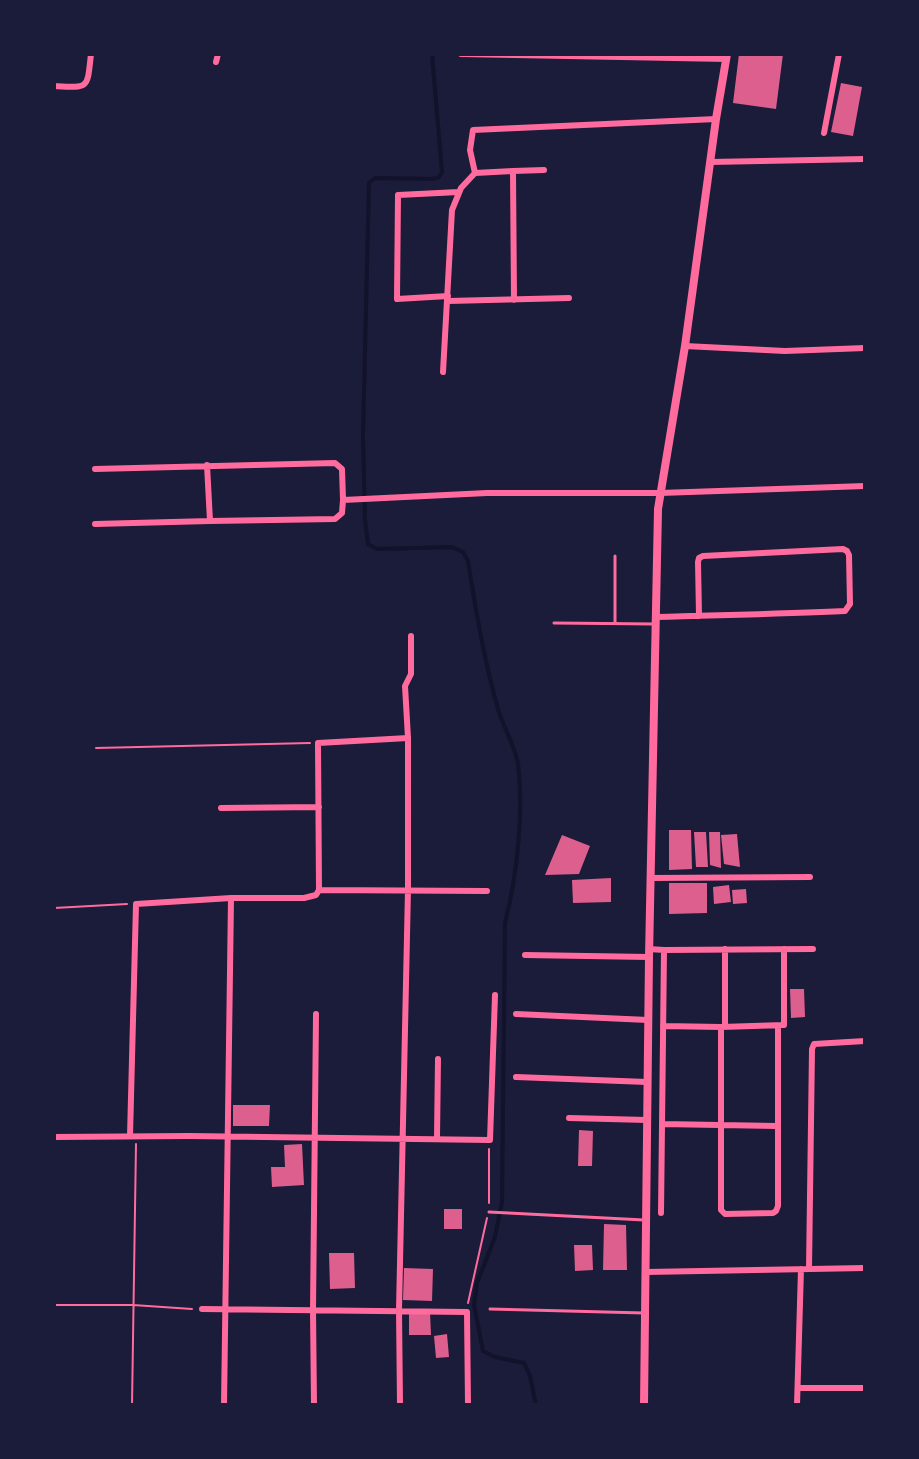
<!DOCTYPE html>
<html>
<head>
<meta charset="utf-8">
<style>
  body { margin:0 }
  #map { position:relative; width:919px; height:1459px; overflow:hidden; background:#1b1b3a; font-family:Bitter,serif }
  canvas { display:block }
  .frame { position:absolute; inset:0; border:56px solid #1b1b3a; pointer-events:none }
</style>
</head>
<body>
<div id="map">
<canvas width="919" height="1459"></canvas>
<div class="frame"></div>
</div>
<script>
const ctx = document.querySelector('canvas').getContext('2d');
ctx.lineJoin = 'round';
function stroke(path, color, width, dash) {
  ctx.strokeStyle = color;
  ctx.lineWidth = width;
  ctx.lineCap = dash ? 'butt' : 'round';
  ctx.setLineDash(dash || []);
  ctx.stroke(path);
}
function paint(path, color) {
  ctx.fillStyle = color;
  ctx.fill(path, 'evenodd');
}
stroke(new Path2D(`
  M432 54 442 172 439 177 432 179 375 178 369 183 363 435 365 520 368 544 377 549 452 547 463 552 468 561C476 611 484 660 498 709 503 727 515 745 518 764 524 812 517 876 505 923L502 1202 495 1237 477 1283 474 1305 483 1351 495 1357 524 1363 530 1376 536 1405`), '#12122b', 4);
paint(new Path2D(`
  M739 54H783L776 109 733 103Z
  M841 83 862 87 853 136 831 132Z
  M669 830H691L692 869 669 870Z
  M694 832H706L708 867H696Z
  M709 832H720L721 868 710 865Z
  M737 834 740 867 724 864 721 835Z
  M562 835 590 846 579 874 545 875Z
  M611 878V902L573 903 572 880Z
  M669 883H707V913L669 914Z
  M729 885 731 902 714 904 713 887Z
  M746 889 747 903 733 904 732 890Z
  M790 989H804L805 1017 791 1018Z
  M233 1105H270L269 1126H233Z
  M579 1130 593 1131 592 1166H578Z
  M302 1144 304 1185 272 1187 271 1167H285L284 1145Z
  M444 1209H462V1229H444Z
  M604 1224 626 1225 627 1270H603Z
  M574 1245H592L593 1270 575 1271Z
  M329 1253H354L355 1288 330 1289Z
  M404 1268 433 1269 432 1301 403 1300Z
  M409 1312H430L431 1335H409Z
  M447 1334 449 1357 436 1358 434 1336Z`), '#dd5f8e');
stroke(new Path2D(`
  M96 748 310 743
  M54 908 127 904
  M489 1203V1149
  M468 1303 487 1218
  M54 1305H133L192 1309
  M132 1405 136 1144`), '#ff6b9d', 2);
stroke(new Path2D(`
  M554 623 655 624
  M615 623V556
  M489 1212 644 1220
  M490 1309 644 1313`), '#ff6b9d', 3);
stroke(new Path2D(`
  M461 54 727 59
  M216 62 218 54
  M54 86C90 88 87 89 91 54
  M824 133 839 54
  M710 162 865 159
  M513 171 544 170
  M475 173 470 150 473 130 716 119
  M448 296 397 299 398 195 459 192
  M448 301 569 298
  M685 346 785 351 865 348
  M443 372 452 210 461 188 475 173 513 171 514 300
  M207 465 210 521 335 519 342 513 343 500 487 493H660L865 486
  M95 469 335 463 342 469 343 500
  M95 524 210 521
  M657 617C720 615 782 614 845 611L850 604 849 555 847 551 843 549 703 556 699 558 698 562 699 616
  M221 808 319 807
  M650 878 810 877
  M319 890 487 891
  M649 949 664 950 661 1213
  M725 949V1027
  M664 950 813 949
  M525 955 649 957
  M516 1014 648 1020
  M663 1026 721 1027
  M778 1026V1206L776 1211 773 1213 725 1214 721 1210V1027L784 1025V949
  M516 1077 647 1082
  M569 1118 647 1120
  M662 1124 777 1126
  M130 1136 136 904 231 898
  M54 1137 189 1136 490 1140 495 995
  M437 1138 438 1059
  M809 1269 812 1049 814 1044 865 1041
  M646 1272 865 1268
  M202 1309 467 1312 468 1405
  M798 1388H865
  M224 1405 231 898H304L316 895 319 890 318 743 408 738
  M314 1405 313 1310 316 1014
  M400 1405 399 1310 408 889V738L405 686 411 674V636
  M797 1405 801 1269`), '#ff6b9d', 6);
stroke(new Path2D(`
  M644 1405 649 957 658 509 685 346 716 119 727 54`), '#ff6b9d', 8);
</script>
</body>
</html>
